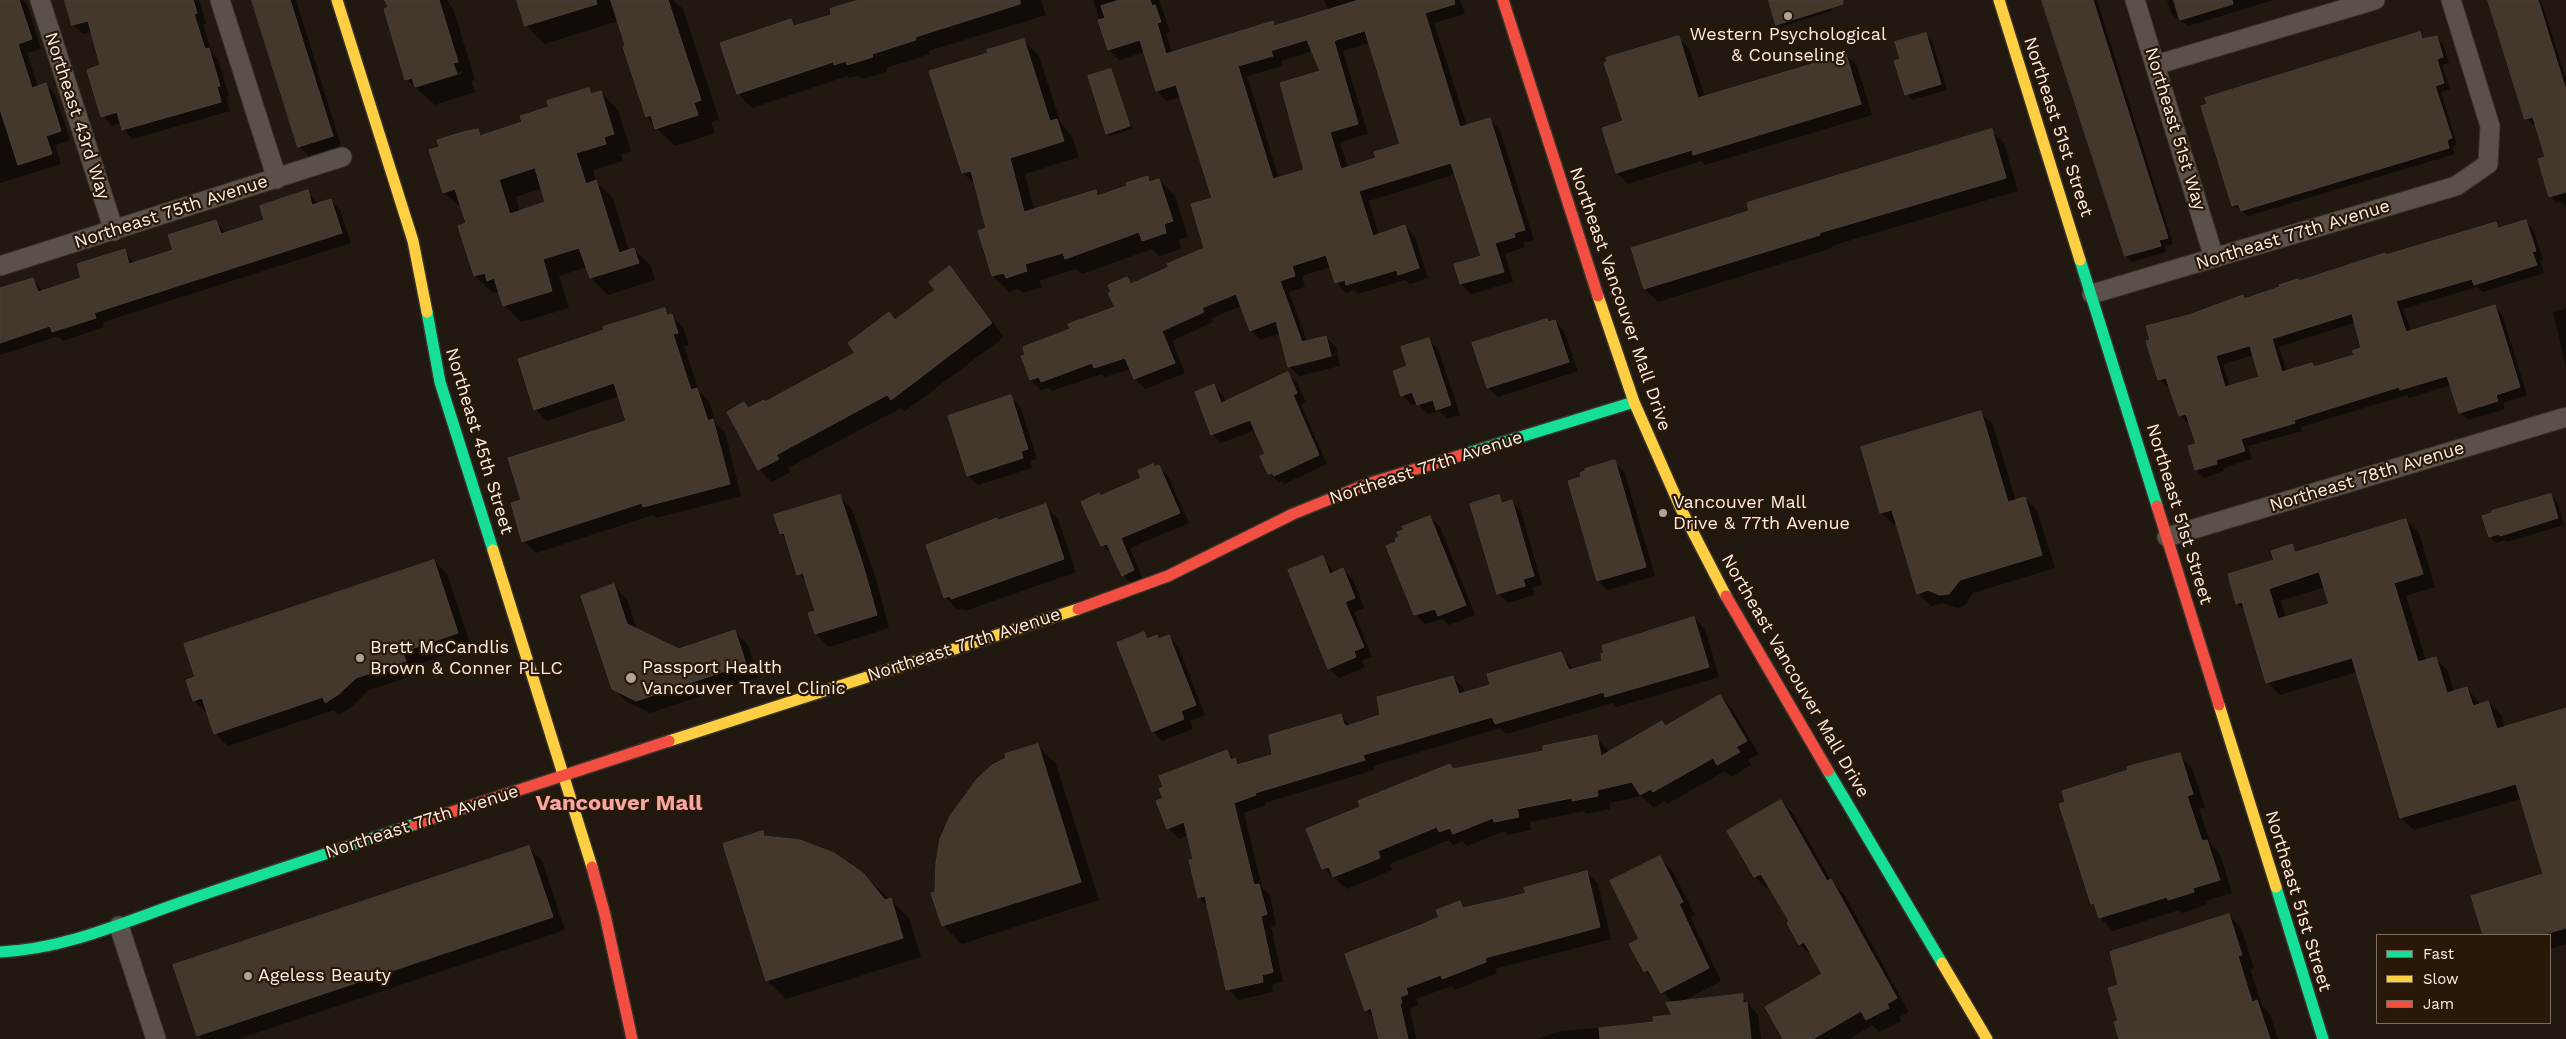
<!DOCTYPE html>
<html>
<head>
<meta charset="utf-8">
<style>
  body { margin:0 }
  #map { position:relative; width:2566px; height:1039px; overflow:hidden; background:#21180f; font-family:"Work Sans",sans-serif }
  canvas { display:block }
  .legend { position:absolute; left:2376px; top:934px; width:175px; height:90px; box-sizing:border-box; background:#291707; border:1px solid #7d6d5f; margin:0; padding:6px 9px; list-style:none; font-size:15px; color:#fbeee4 }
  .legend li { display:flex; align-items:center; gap:10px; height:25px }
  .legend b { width:25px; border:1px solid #7d6d5f }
</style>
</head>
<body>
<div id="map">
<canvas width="2566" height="1039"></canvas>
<ul class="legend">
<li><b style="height:6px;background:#16e098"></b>Fast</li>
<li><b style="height:6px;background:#ffcf43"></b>Slow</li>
<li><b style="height:6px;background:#f24e42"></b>Jam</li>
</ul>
</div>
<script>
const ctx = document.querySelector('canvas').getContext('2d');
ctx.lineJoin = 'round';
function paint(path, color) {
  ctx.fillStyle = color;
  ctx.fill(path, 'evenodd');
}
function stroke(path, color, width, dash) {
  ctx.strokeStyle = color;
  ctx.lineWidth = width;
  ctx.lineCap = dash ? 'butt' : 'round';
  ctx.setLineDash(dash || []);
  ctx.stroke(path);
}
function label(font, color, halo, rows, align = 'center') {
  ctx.font = font + ' "Work Sans",sans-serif';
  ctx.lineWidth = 4.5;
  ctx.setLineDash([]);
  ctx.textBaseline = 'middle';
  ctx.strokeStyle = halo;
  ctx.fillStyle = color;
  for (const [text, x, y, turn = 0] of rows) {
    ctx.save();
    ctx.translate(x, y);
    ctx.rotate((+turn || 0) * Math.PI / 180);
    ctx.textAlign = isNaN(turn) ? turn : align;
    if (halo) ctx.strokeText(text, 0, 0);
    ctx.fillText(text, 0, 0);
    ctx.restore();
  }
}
paint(new Path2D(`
  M0 0H23L27 4 41 49 27 53 38 87 46 85 55 94 70 140 55 145 61 164 0 183Z
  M66 0H199L206 23 203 24 212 53 218 59 229 96 226 97 230 111 133 139 124 130 121 123 112 126 103 116 102 66 92 32 83 34 73 25Z
  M253 0H296L341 146 309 156 299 146Z
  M387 0H447L454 11 475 80 471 81 475 92 435 105 406 79ZM462 71 463 73 419 87V84Z
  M518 0H673L683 9 719 119 711 122 715 133 675 146 656 128 647 117 624 48 626 47 618 21 545 44 526 26Z
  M873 0H1041L1046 15 928 51 930 54 886 68 887 72 862 79 859 76 849 78 847 76 752 108 738 93 791 20 797 27Z
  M1093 0H1159L1170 32 1166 33 1172 53 1273 23 1277 27 1329 11 1324 0H1460L1465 14 1434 23 1467 126 1489 119 1500 130 1534 240 1523 243 1525 247 1505 254 1513 282 1471 294 1461 284 1483 257 1456 174 1369 201 1379 235 1405 227 1415 237 1428 278 1410 284 1405 280 1358 294 1354 290 1346 293 1336 282 1331 267 1302 276 1305 287 1289 292 1307 342 1326 337 1336 347 1340 366 1299 376 1289 366 1281 333 1261 340 1251 330 1242 306 1211 318 1213 322 1172 341 1185 373 1145 389 1135 379 1131 369 1105 377 1102 374 1052 391 1048 388 1041 390 1031 380 1072 330 1116 308 1127 279 1133 284 1206 249 1213 199 1181 97 1167 101 1157 91 1145 52 1119 60 1109 50ZM1370 43 1402 145 1377 159 1348 168 1340 142 1368 134 1343 51ZM1313 51 1322 72 1306 171 1279 179 1247 76 1282 66 1281 61ZM1337 353V355L1294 367V364Z
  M1770 0H1828L1832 11 1780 27Z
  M2043 0H2097L2173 244 2165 246 2166 252 2132 262 2126 256Z
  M2167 0H2274L2188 26 2172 15Z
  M2489 0H2541L2566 78V208L2562 202 2557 203 2550 196 2547 158 2536 124 2533 125 2527 118Z
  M1925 34 1932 40 1947 90 1912 100 1906 94Z
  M2420 34 2426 40 2437 38 2443 44 2449 63 2442 65 2450 89 2441 92 2457 145 2452 146 2455 154 2248 216 2233 205Z
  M1678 37 1689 48 1705 97 1846 55 1857 66 1872 115 1705 165 1701 161 1628 184 1617 173 1624 122Z
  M1023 40 1039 56 1061 124 1072 136 1079 157 1025 174 1034 210 1095 192 1100 196 1129 187 1147 177 1152 182 1159 180 1175 196 1188 237 1179 240 1181 249 1159 256 1152 249 1082 274 1077 269 1040 280 1042 287 1023 293 1018 289 1009 292 993 276 987 229 976 185 963 173 931 72 989 54Z
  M1111 70 1132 129 1109 136 1107 133Z
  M589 90 594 95 601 92 618 110 631 151 621 154 623 161 593 170 597 183 613 199 629 251 634 249 651 266 655 280 608 295 591 278 587 267 559 276 569 308 521 322 504 305 499 291 493 293 475 276 460 227 467 224 463 209 444 193 477 131 483 136 523 123ZM542 188 547 203 520 212 516 197Z
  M1991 130 2004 143 2018 191 1831 246 1832 248 1658 302 1645 289 1751 212Z
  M307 192 318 204 330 200 340 210 351 243 122 316 103 323 104 327 63 341 58 336 0 355V289L33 279 43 292 83 279 124 251 135 264 174 251 216 221 226 234 266 221Z
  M2525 221 2533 229 2543 259 2540 260 2544 273 2483 292 2477 287 2403 309 2411 331 2494 306 2502 314 2527 395 2503 403 2505 409 2468 420 2460 412 2451 385 2409 398 2407 395 2301 427 2302 431 2248 446 2252 459 2223 468 2224 471 2204 478 2196 470 2197 445 2190 423H2188L2180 415 2170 386 2167 387 2159 379 2189 316 2243 297 2246 300 2496 224 2501 229ZM2356 322 2363 348 2355 356 2316 368 2312 364 2287 372 2279 347ZM2254 355 2261 378 2230 387 2223 364Z
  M950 268 962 281 1004 337 904 412 901 408 788 468 791 472 772 482 759 469 744 404 750 409 766 403 857 353 937 291Z
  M2566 308V367L2553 312Z
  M664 309 683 327 689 345 684 346 699 391 709 401 716 424 725 432 741 496 656 518 653 515 536 553 524 541 522 501 628 422 619 396 547 421 535 409Z
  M1547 320 1549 323 1555 321 1564 331 1578 371 1498 397 1488 387Z
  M1428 339 1438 349 1460 415 1447 419 1439 411 1428 414 1417 403 1412 405 1402 395 1409 367Z
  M1288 374 1297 383 1306 402 1301 405 1327 464 1284 484 1282 481 1279 483 1270 474 1262 457 1267 454 1256 430 1221 443 1212 434 1214 386 1223 395 1226 402Z
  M1010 397 1020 406 1037 459 1030 461 1032 468 978 485 968 476Z
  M1980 412 1993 425 2016 501 2025 498 2037 511 2055 568 1973 593 1966 604 1958 608 1942 603 1931 606 1918 593 1898 524 1894 525 1881 513Z
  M1614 461 1624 471 1655 576 1608 590 1598 581 1569 482 1582 478Z
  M1153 466 1155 468 1158 467 1168 476 1189 523 1130 548 1143 580 1132 584 1123 575 1113 555 1103 545 1099 495 1101 497 1143 479Z
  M2550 495 2557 501 2564 525 2507 542 2506 540 2496 543 2490 537 2484 517Z
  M839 496 852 509 876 579 889 628 829 647 816 634 817 612 808 583 798 574 788 541 781 534 776 516Z
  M1499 497 1505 503 1511 501 1521 511 1542 585 1532 588 1534 595 1508 603 1498 594 1472 505Z
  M1045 506 1058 519 1076 572 965 611 963 609 958 610 945 597 999 521Z
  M1430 517 1440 527 1475 615 1449 625 1443 619 1425 624 1415 614Z
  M2406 520 2419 533 2435 587 2406 596 2426 661 2435 659 2448 671 2454 692 2467 688 2481 705 2488 702 2501 715 2505 728 2566 709V944L2550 949V935H2484L2473 897 2544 875 2521 799 2414 830 2401 818 2357 672 2280 695 2267 682 2246 611 2237 603 2292 546 2299 553ZM2325 587 2330 605 2286 618 2281 601Z
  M1322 557 1335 573 1343 570 1353 579 1364 608 1354 612 1372 657 1362 661 1365 667 1339 678 1329 668Z
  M434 561 447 574 471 646 415 665 418 674 369 690 352 707 339 715 334 710 228 746 215 733 208 713 194 701Z
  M614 586 627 599 637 630 679 651 735 632 748 645 758 677 650 713 626 701 613 688Z
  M1694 618 1705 629 1719 677 1617 707 1613 703 1506 734 1500 728 1373 766 1374 770 1265 803 1266 805 1244 813 1262 888 1270 895 1276 925 1271 926 1283 982 1272 985 1273 992 1238 1000 1228 989 1209 908 1199 897 1188 835 1179 839 1168 828 1164 799 1227 751 1240 766 1273 756 1340 715 1351 726 1381 716 1453 677 1463 688 1465 694 1491 685 1560 653 1574 670 1604 662Z
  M1143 633 1149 639 1156 636 1160 640 1168 637 1178 646 1205 715 1190 721 1193 729 1162 741 1153 731Z
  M1720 696 1732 709 1759 754 1748 760 1751 765 1731 777 1725 771 1667 804 1664 801 1654 808 1642 796 1609 803 1610 809 1586 814 1584 811 1530 822 1531 830 1508 835 1504 831 1467 846 1462 841 1453 845 1449 840 1390 864 1392 870 1347 889 1323 868 1362 808 1450 765 1455 770 1545 752 1596 737 1610 753 1662 722 1667 727Z
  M1037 745 1056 764 1099 900 962 944 943 925 937 892Z
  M2179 755 2192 768 2205 807 2199 809 2211 845 2220 854 2232 893 2205 901 2206 905 2182 913 2179 910 2113 931 2100 918 2097 909 2092 903Z
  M1781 801 1793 814 1832 882 1844 894 1909 1012 1899 1017 1901 1021 1880 1032 1872 1025 1850 1039H1785L1824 974 1813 957 1800 944 1771 888 1768 889 1755 877 1728 831Z
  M763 832 768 837 863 874 909 918 921 957 786 999 767 981Z
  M529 848 542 861 565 930 238 1039H202L198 1035Z
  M1659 857 1672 870 1695 915 1690 917 1721 981 1680 1003 1742 996 1758 1015 1761 1039H1537L1561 1031 1656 1023 1674 1016 1673 1004 1645 971 1641 939Z
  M1587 872 1598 884 1611 939 1495 969 1497 973 1455 990 1451 986 1416 999 1419 1005 1410 1009 1416 1039H1380L1375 1020 1366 1010 1421 926 1440 917 1460 902 1467 909 1507 900Z
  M2229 915 2241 928 2254 968 2250 969 2262 1006 2270 1014 2278 1039H2114L2120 1037V986Z`), '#0007');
const building = new Path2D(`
  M0 0H19L32 39 18 44 32 88 46 83 61 131 46 136 52 154 18 165 0 109Z
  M65 0H193L197 13 194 14 205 49 209 48 220 86 217 87 221 102 122 130 117 112 101 117 87 70 100 65 88 21 72 25Z
  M252 0H290L333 136 298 147Z
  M385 0H439L458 62 453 63 457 74 415 87 412 78 405 80 384 9 388 7Z
  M517 0H596L597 4 525 26Z
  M611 0H668L701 100 694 103 698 115 655 129 651 115 646 117 623 47 625 46Z
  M859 0H1020V4L915 37 916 40 872 54 873 57 847 65 846 61 834 65 833 62 737 94 720 43 791 19 794 26 831 15 830 9Z
  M1120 0H1150L1152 6 1155 5 1161 22 1157 23 1166 54 1273 21 1274 26 1359 0H1454L1455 4 1425 13 1460 127 1490 118 1525 230 1514 233 1515 237 1495 243 1504 272 1460 284 1454 264 1481 256 1451 163 1359 191 1373 236 1405 225 1419 268 1398 275 1397 270 1346 285 1345 280 1335 283 1326 255 1292 266 1295 276 1280 281 1302 342 1326 336 1331 356 1288 367 1276 321 1250 331 1236 294 1202 308 1204 312 1162 331 1175 363 1134 379 1125 358 1094 368 1092 363 1041 382 1039 377 1030 380 1021 356 1025 355 1023 347 1070 329 1068 324 1115 307 1108 293 1111 292 1108 285 1127 277 1131 284 1169 267 1167 264 1204 248 1191 204 1212 198 1176 85 1156 91 1140 40 1108 50 1098 20 1105 18 1101 6ZM1365 31 1400 144 1374 152 1376 158 1341 169 1330 132 1358 124 1334 41ZM1307 40 1320 71 1280 83 1304 170 1273 179 1238 66 1273 56 1271 51Z
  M1769 0H1843V4L1776 25Z
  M2042 0H2093L2168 238 2159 240 2161 246 2125 256Z
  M2174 0H2232L2233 4 2180 20Z
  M2488 0H2538L2566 90V192L2549 197 2538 159 2545 157 2533 117 2525 119Z
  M2420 32 2422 39 2437 36 2443 57 2437 59 2444 83 2435 86 2452 138 2447 140 2449 148 2241 211 2238 204 2232 206 2201 106 2207 104 2205 98Z
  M1926 33 1941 84 1905 95 1894 61 1900 59 1895 42Z
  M1679 36 1698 98 1846 54 1861 104 1693 155 1692 150 1616 173 1602 128 1623 121 1604 63 1607 62 1606 58Z
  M1024 39 1050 121 1057 119 1064 141 1010 158 1024 212 1096 190 1097 196 1127 186 1126 183 1148 176 1149 182 1159 179 1173 221 1164 224 1166 233 1142 241 1139 232 1065 259 1063 253 1025 264 1027 271 1006 278 1004 273 992 276 978 231 986 228 971 171 962 173 929 71 988 53 987 50Z
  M1111 69 1130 126 1106 134 1088 76Z
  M589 88 591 94 601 91 614 134 604 137 606 144 576 153 586 184 596 180 619 253 634 248 639 263 590 278 579 248 543 259 552 291 503 306 494 278 487 281 485 273 474 276 458 226 466 223 455 189 443 193 429 150 439 147 437 140 463 132 478 129 480 136 522 122 520 116 549 107 547 101ZM535 168 545 202 510 214 499 180Z
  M1992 129 2006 178 1819 233 1820 235 1644 289 1631 248 1749 211 1747 203Z
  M308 190 312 205 331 199 342 233 112 307 94 313 96 318 52 332 50 326 0 343V288L33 278 38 292 81 278 77 264 125 249 129 264 173 250 168 235 216 220 221 234 264 220 260 206Z
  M2526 220 2536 251 2532 252 2537 265 2474 285 2472 279 2396 301 2406 332 2495 305 2520 387 2496 395 2498 401 2459 413 2447 376 2400 390 2399 387 2294 420 2295 423 2241 439 2245 451 2216 460 2217 464 2195 470 2188 446 2196 444 2186 414 2179 416 2166 378 2158 380 2146 341 2150 340 2146 326 2189 315 2243 295 2244 299 2280 287 2279 285 2298 279 2299 281 2385 253 2386 255 2496 222 2498 228ZM2352 314 2361 348 2352 351 2354 355 2314 367 2312 363 2282 372 2272 339ZM2250 346 2259 377 2225 387 2216 356Z
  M950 266 992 323 891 400 887 395 776 455 779 459 758 470 727 412 744 402 748 408 764 400 765 402 855 353 848 343 889 312 895 320 935 290 929 282Z
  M665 308 667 315 672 314 678 333 673 334 691 390 697 388 708 421 713 419 730 484 643 507 642 503 522 542 511 503 521 500 508 458 626 421 614 383 534 410 518 359 604 330 603 327Z
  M1547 319 1548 322 1555 320 1569 362 1487 388 1472 343Z
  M1429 338 1451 405 1436 410 1433 400 1417 405 1412 392 1401 396 1393 371 1407 366 1401 347Z
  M1288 372 1297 393 1293 395 1319 455 1274 476 1272 473 1268 474 1260 456 1265 454 1250 420 1211 435 1195 392 1214 384 1221 403Z
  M1011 395 1028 449 1021 451 1023 458 967 476 948 416Z
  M1981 411 2008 502 2025 497 2042 555 1960 580 1949 594 1939 595 1928 590 1917 594 1892 510 1880 513 1861 447Z
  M1615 460 1646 567 1597 581 1568 481 1581 477 1580 473 1585 471V469Z
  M1153 464 1154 467 1159 465 1180 513 1121 538 1134 570 1122 576 1107 544 1101 546 1081 502 1099 493 1100 496 1141 478 1138 471Z
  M2551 494 2558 518 2500 536 2499 534 2489 537 2482 516 2492 513V511Z
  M840 495 863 565 877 615 815 634 808 613 815 611 803 573 797 575 784 533 780 534 774 515Z
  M1499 495 1502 503 1512 500 1534 576 1523 579 1525 586 1497 594 1470 504Z
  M1046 504 1064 559 951 599 950 596 944 598 926 545 997 518 998 520Z
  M1430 516 1466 605 1438 616 1435 609 1414 615 1386 546 1396 542 1395 539 1399 537 1397 532 1404 530 1402 527Z
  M2406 519 2423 574 2394 583 2418 662 2436 657 2447 693 2467 687 2473 706 2488 701 2497 729 2566 708V928L2541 935H2483L2471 896 2543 874 2516 784 2400 818 2352 658 2266 683 2242 602 2236 604 2228 574 2274 560 2271 551 2292 544 2295 552ZM2319 572 2329 604 2278 619 2269 589Z
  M1323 556 1330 574 1343 568 1355 598 1345 602 1364 647 1354 651 1356 657 1328 669 1288 570Z
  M434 560 458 633 402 652 406 661 356 678 339 694 325 703 323 697 214 734 202 698 193 701 186 680 195 677 184 644Z
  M614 584 627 624 679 649 735 630 746 664 636 701 612 689 581 596Z
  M1694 617 1709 667 1605 697 1604 692 1495 724 1492 717 1363 755 1365 760 1255 793 1256 795 1234 803 1254 885 1259 884 1267 914 1261 916 1273 972 1262 975 1263 982 1226 990 1205 896 1198 898 1189 860 1193 859 1184 822 1167 829 1156 801 1163 798 1159 789 1163 787 1159 776 1227 750 1231 760 1235 758 1237 765 1272 755 1269 735 1341 714 1344 724 1347 726 1380 715 1377 697 1453 676 1459 694 1490 685 1487 674 1561 652 1569 670 1602 661 1601 654 1604 653 1602 646Z
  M1144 632 1147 639 1157 635 1158 639 1169 635 1196 705 1181 711 1184 719 1152 732 1117 643Z
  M1720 695 1747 741 1736 747 1740 752 1717 765 1713 758 1653 792 1651 789 1640 795 1632 782 1597 790 1598 796 1572 801V798L1517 809 1519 817 1494 822 1493 818 1453 834 1450 828 1439 832 1437 827 1378 851 1380 858 1333 877 1329 867 1322 869 1306 829 1360 807 1358 801 1450 764 1453 769 1543 751V746L1597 735 1601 756 1662 721 1665 726Z
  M1038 744 1081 882 942 926 931 893 935 892 936 863 940 839 950 816 977 779 992 765 1006 758 1005 754Z
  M2180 753 2193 794 2187 796 2202 841 2207 840 2220 880 2193 888 2194 892 2168 900 2167 897 2099 918 2094 903 2091 904 2059 804 2065 802 2062 791 2128 770 2127 767Z
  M1781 800 1827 881 1831 879 1897 998 1887 1004 1889 1008 1866 1020 1861 1011 1813 1039H1783L1765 1007 1822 974 1804 942 1799 945 1787 923 1789 921 1761 874 1754 877 1727 831Z
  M763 831 764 836 800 840 834 853 863 873 885 900 891 898 903 938 766 981 723 844Z
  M529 846 553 917 197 1036 173 965Z
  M1660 856 1683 902 1679 904 1709 968 1661 993 1648 970 1644 972 1629 944 1639 939 1610 881Z
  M1587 871 1600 927 1485 958 1486 962 1442 979 1441 975 1406 988 1408 994 1400 997 1402 1003 1400 1004 1408 1039H1379L1371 1008 1365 1011 1345 954 1421 925 1439 917 1436 910 1460 901 1463 908 1507 898 1526 893 1524 888Z
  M2229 914 2242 955 2238 956 2252 1002 2257 1000 2270 1039H2119L2114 1022 2118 1021 2108 988 2118 985 2110 952Z
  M1743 994V1003L1747 1002 1751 1039H1600L1599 1028 1654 1022 1653 1017 1672 1015 1666 1003Z`);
paint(building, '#44372c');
stroke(building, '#484038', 1);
const street = new Path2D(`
  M40 0 114 231
  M220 0 277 179
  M2135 0 2214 258
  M2155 65 2375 0
  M0 266 342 157
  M2092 294 2456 186 2488 164 2490 126 2451 0
  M2167 537 2566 417
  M119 926 156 1039`);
const fast = new Path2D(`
  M2080 260 2157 506
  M427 312 440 382 493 550
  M1465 454 1634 402
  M1828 771 1942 963
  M2276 887 2323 1039
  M0 952C66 949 124 922 185 901 262 874 339 850 415 824`);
const slow = new Path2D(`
  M337 0 413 241 427 312
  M1999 0 2080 260
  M1598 296 1634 402 1682 511 1726 596
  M493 550 592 867
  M2219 705 2276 887
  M669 741 1078 609
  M1942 963 1987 1039`);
const jam = new Path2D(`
  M1503 0 1598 296
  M2157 506 2219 705
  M1726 596 1828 771
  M1078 609 1168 576 1293 514 1367 484 1465 454
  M415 824 669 741
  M592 867 605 915 632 1039`);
stroke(street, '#3a332d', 21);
stroke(fast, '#3a332d', 14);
stroke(slow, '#3a332d', 14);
stroke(jam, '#3a332d', 14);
stroke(street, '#5a514b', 19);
stroke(fast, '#16e098', 11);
stroke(slow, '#ffcf43', 11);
stroke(jam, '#f24e42', 11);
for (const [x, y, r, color] of [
  [1788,16,5,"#afa399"],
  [1663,513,5,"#afa399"],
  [360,658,5,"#afa399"],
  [631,678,6,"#afa399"],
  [248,976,5,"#afa399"]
]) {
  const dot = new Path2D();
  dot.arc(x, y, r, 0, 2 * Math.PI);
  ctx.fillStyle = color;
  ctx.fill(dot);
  stroke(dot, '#291707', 2);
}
label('18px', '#fbeee4', '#291707', [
  ["Western Psychological",1788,35,"center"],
  ["& Counseling",1788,56,"center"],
  ["Vancouver Mall",1673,503],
  ["Drive & 77th Avenue",1673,524],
  ["Brett McCandlis",370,648],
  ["Brown & Conner PLLC",370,669],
  ["Passport Health",642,668],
  ["Vancouver Travel Clinic",642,689],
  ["Ageless Beauty",258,976]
], 'left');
label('18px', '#fbeee4', '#291707', [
  ["Northeast 43rd Way",77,116,72],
  ["Northeast 51st Street",2058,127,72],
  ["Northeast 51st Way",2175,129,73],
  ["Northeast 75th Avenue",171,212,-18],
  ["Northeast 77th Avenue",2293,235,-17],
  ["Northeast Vancouver Mall Drive",1620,299,71],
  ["Northeast 45th Street",479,441,73],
  ["Northeast 77th Avenue",1426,468,-18],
  ["Northeast 78th Avenue",2367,477,-17],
  ["Northeast 51st Street",2179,514,73],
  ["Northeast 77th Avenue",964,645,-18],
  ["Northeast Vancouver Mall Drive",1795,676,60],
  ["Northeast 77th Avenue",422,822,-18],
  ["Northeast 51st Street",2298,901,73]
]);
label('bold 22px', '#faa6a0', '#291707', [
  ["Vancouver Mall",619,804]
]);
</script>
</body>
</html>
